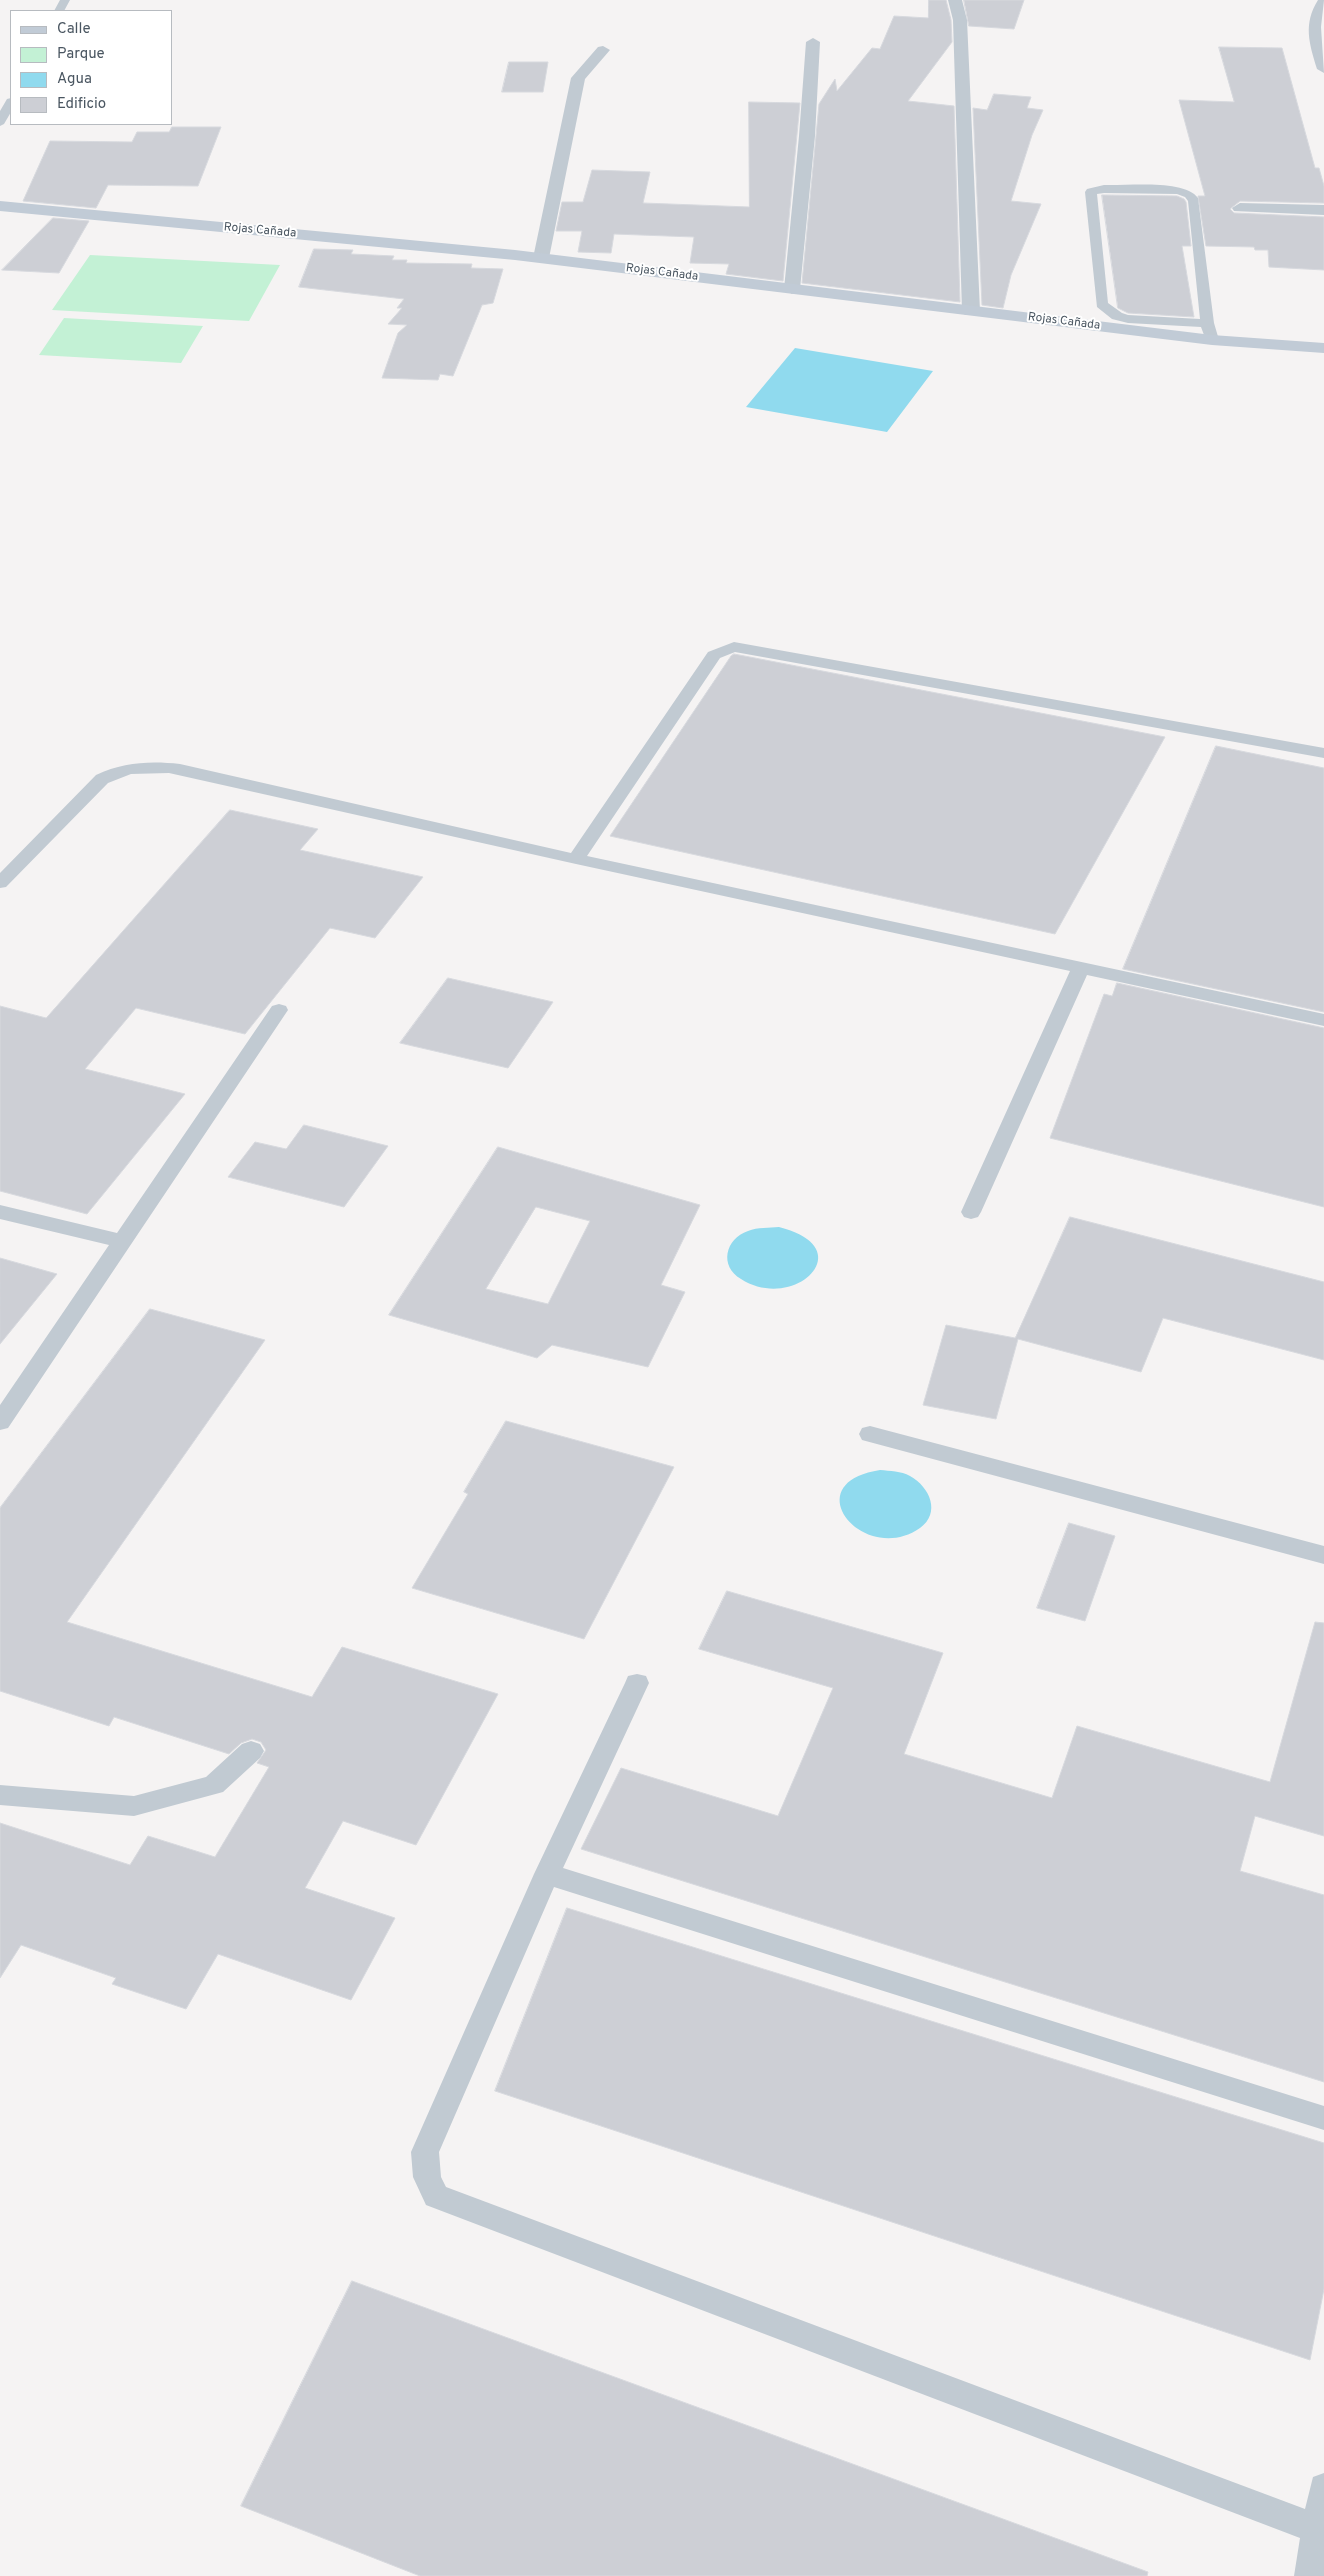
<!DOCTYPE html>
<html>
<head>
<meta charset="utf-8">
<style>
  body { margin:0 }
  #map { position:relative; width:1324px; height:2576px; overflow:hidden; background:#f5f3f3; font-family:Overpass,sans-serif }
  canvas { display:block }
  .legend { position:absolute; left:10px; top:10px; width:162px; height:115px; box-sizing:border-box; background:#fff; border:1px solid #b7bbc0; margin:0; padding:6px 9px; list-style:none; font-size:15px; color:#4a5661 }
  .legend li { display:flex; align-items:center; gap:10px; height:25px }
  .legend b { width:25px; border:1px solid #b7bbc0 }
</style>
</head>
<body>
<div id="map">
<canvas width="1324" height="2576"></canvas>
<ul class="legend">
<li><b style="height:6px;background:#c1cbd6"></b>Calle</li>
<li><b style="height:14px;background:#c3f1d5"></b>Parque</li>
<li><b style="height:14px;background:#90daee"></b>Agua</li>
<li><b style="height:14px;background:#cdcfd5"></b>Edificio</li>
</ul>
</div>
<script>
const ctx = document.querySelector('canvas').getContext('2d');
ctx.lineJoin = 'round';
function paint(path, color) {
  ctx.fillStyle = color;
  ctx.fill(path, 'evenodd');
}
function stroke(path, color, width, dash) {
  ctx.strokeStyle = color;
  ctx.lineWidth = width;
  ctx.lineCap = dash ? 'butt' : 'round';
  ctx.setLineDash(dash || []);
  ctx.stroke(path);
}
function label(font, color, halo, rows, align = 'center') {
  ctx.font = font + ' Overpass,sans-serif';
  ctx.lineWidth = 4;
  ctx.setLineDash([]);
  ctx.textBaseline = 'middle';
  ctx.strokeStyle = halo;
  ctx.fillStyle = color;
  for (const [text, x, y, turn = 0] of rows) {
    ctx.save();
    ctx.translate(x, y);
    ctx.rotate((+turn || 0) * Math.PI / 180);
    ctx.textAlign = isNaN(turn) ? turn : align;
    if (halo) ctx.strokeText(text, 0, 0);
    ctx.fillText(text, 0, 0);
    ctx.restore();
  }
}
paint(new Path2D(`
  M90 255 280 265 249 321 52 310Z
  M64 318 203 326 181 363 39 355Z`), '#c3f1d5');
paint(new Path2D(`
  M795 348 933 371 887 432 746 407Z
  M779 1227C863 1248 794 1313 741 1279 719 1266 725 1239 748 1231 758 1227 769 1228 779 1227Z
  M880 1470C890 1471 901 1471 910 1476 930 1487 941 1513 920 1528 864 1567 794 1483 880 1470Z`), '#90daee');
const building = new Path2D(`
  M929 0H946L951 20 952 42 908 101 954 106 960 302 802 283 819 104 835 79 837 91 872 48 880 49 894 16 928 18Z
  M964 0H1024L1014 29 969 26Z
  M1219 47 1282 48 1315 168H1319L1324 186V203L1240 201 1230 209 1234 213 1324 217V270L1269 267 1268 250H1255L1254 247 1206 246 1198 196H1205L1179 100 1234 102Z
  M509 62H548L543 92H502Z
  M994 94 1031 97 1027 108 1043 110 1032 135 1011 201 1041 204 1011 275 1003 308 982 305 973 108 987 110Z
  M749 102 800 103 783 281 726 274 729 264 690 263 694 237 614 234 611 253 578 252 582 231H556L562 202H583L592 170 650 172 643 203 749 207Z
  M172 127H221L198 186 108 185 96 208 23 201 50 141 132 142 137 132H169Z
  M1102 195 1177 196 1184 199 1186 202 1191 246H1182L1194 317 1128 313 1118 308Z
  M53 218 89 221 59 273 2 270Z
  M314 249 353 250 351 254 394 256 392 260H407L406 263 472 264 471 268 503 269 493 303 482 305 453 376 440 374 438 380 382 378 398 333 407 325 388 324 402 308H397L404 299 299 287Z
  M734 654 1165 737 1055 934 610 836 731 656Z
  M1216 746 1324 768V1012L1123 969Z
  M230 810 318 829 300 850 423 877 375 938 330 928 245 1034 136 1008 85 1069 185 1094 87 1214 0 1191V1006L46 1018Z
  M448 978 553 1002 508 1068 400 1043Z
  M1117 983 1324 1028V1207L1050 1138 1104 994 1112 996Z
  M304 1125 388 1146 344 1207 228 1177 255 1142 286 1149Z
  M498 1147 700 1205 661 1285 685 1292 648 1367 552 1345 537 1358 389 1315ZM536 1207 590 1221 548 1304 486 1289Z
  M1070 1217 1324 1282V1360L1163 1318 1141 1372 1018 1339 996 1419 923 1405 946 1325 1015 1338Z
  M0 1258 57 1274 0 1344Z
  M150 1309 265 1340 67 1622 312 1697 342 1647 498 1694 416 1845 343 1821 305 1888 395 1918 351 2000 218 1954 186 2009 112 1984 116 1978 21 1945 0 1978V1823L130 1865 148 1836 215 1857 269 1767 257 1763 266 1750 261 1742 252 1739 241 1743 229 1754 114 1717 109 1726 0 1691V1508Z
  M506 1421 674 1467 584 1639 412 1588 468 1494 464 1492Z
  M1069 1523 1115 1536 1085 1621 1037 1608Z
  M727 1591 943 1653 904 1754 1052 1798 1077 1726 1270 1782 1315 1622 1324 1623V1836L1255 1816 1240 1871 1324 1895V2082L581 1849 621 1768 778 1816 833 1688 699 1649Z
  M567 1908 1324 2143V2289L1310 2360 495 2091Z
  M352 2281 1148 2572 1147 2576H420L241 2506Z`);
paint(building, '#cdcfd5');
stroke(building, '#d7d9de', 1);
paint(new Path2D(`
  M60 0H70L64 11H54Z
  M11 98V112L4 124 0 126V111L7 99Z
  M1104 185C1128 186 1184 179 1198 198L1214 323 1219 340 1217 343H1207L1201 327 1128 323 1112 319 1097 307 1085 192 1087 189ZM1104 193 1177 194 1185 197 1188 201 1200 319 1128 315 1122 313 1108 303 1097 194Z
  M734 642 1324 748V758L735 652 720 658 587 856 1324 1014V1026L1087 975 981 1212 978 1217 971 1219 964 1217 961 1212 1070 971 576 864 169 773 131 774 108 783 6 887 0 888V873L96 775C124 762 150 761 180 764L571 853 708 652Z
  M279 1004 286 1006 288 1010 8 1428 0 1430V1405L109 1245 0 1219V1205L117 1233 272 1006Z
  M870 1426 1324 1546V1564L862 1440 859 1434 862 1428Z
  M637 1674 646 1676 649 1683 563 1868 1324 2106V2130L554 1887 439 2152 441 2177 446 2187 1305 2509 1313 2477 1324 2473V2576H1294L1300 2538 426 2205 413 2177 411 2152 534 1874 625 1683 628 1676Z
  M251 1741 260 1744 264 1751 260 1758 223 1792 134 1816 0 1805V1785L134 1796 206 1777 242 1744Z`), '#c1cad2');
paint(new Path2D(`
  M948 0H962L967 20 980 311 977 315H965L962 311 953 20Z
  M1318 0H1324L1321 27 1324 73 1317 69C1309 43 1303 24 1318 0Z
  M813 38 820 42 815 136 800 289 792 294 784 289 799 136 806 42Z
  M603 46 610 50 585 79 549 258 547 262H535L533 258 571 78 598 47Z
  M1240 203 1324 205V215L1234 211 1232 208Z`), '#c1cad2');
paint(new Path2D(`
  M0 201 515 250 1212 335 1324 343V353L1212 345 515 260 0 211Z`), '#c1cbd6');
label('12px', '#4a5661', '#fff', [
  ["Rojas Cañada",260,231,5],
  ["Rojas Cañada",662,273,7],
  ["Rojas Cañada",1064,322,7]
]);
</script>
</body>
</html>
